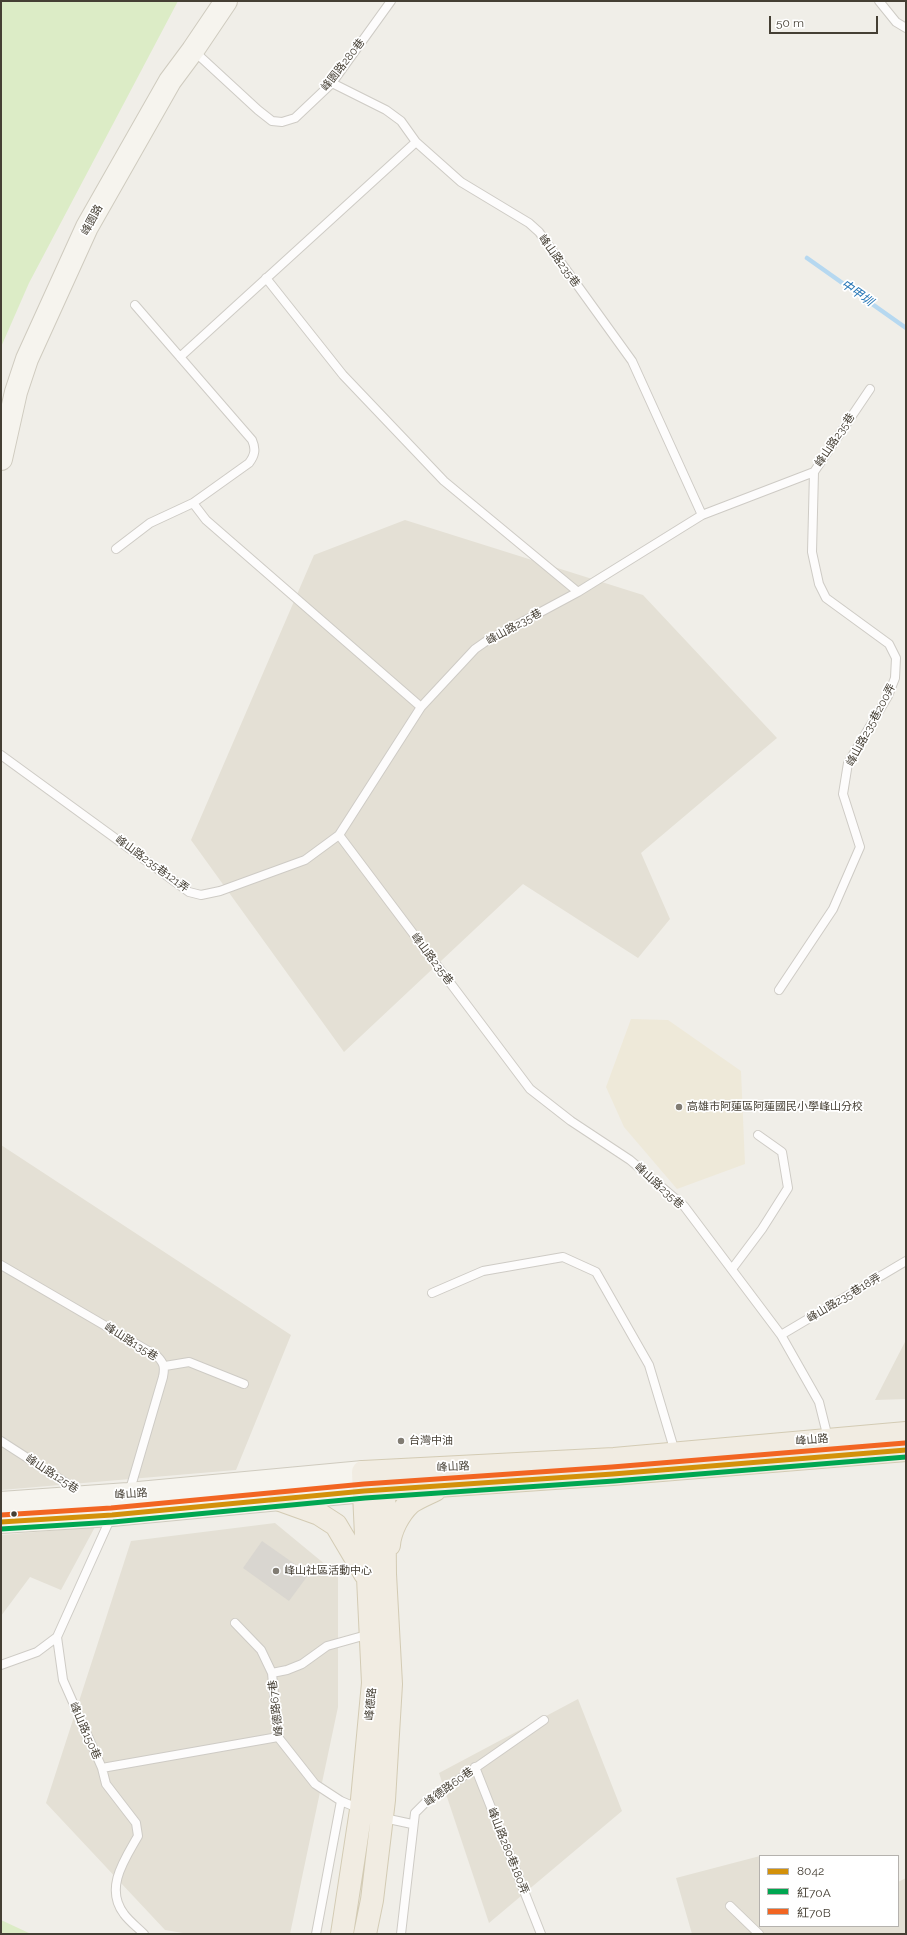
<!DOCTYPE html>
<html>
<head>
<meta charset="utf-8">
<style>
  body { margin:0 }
  #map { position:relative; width:907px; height:1935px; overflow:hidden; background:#f0eee8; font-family:Raleway,"Noto Sans TC",sans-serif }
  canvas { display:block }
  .frame { position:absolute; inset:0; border:2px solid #453f34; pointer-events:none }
  .legend { position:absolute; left:759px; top:1855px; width:140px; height:72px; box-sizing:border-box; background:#fff; border:1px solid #b5b2ae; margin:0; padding:5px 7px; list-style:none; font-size:12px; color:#453f34 }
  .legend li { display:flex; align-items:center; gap:8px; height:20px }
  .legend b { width:20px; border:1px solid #b5b2ae }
  .scale { position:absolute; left:769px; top:16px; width:109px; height:18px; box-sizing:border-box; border:2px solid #453f34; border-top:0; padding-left:5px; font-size:12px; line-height:14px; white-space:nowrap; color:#453f34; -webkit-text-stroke:3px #fff; paint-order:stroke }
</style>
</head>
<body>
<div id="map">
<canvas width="907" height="1935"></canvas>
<div class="frame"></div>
<ul class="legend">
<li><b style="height:5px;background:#d3910a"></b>8042</li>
<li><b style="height:5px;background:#00a651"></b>紅70A</li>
<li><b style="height:5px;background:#f26522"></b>紅70B</li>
</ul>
<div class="scale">50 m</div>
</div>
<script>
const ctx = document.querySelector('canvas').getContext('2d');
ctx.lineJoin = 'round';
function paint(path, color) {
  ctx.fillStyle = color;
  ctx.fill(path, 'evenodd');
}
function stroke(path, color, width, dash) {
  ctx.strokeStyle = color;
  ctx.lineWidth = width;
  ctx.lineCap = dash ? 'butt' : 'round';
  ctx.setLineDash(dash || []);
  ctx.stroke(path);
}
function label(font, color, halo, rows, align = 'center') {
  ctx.font = font + ' Raleway,"Noto Sans TC",sans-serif';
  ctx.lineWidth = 3.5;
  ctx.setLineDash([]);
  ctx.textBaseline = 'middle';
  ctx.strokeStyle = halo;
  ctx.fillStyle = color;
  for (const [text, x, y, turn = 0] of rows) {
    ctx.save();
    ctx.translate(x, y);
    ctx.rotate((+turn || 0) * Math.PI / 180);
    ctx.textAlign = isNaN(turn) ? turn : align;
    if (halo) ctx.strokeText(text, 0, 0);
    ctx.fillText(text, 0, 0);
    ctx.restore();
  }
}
paint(new Path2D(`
  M405 520 643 595 777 738 641 853 670 919 638 958 523 884 344 1052 191 840 314 555Z
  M1 1145 291 1335 236 1470 1 1490Z
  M906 1340V1399L875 1400Z
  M275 1523 338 1575V1707L290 1934H189L165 1930 46 1803 131 1541Z
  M95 1527 61 1590 30 1577 1 1616V1535Z
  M578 1699 622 1811 489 1923 439 1773Z
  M760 1856V1926H898V1882L906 1878V1934H692L676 1878Z`), '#e4e0d5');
paint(new Path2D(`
  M631 1019 668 1020 741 1071 745 1164 677 1189 624 1127 606 1087Z`), '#eee9d9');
paint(new Path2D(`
  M1 1H178L29 283 1 347Z
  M1 1920 31 1934H34H1Z`), '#dcecc6');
stroke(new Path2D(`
  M807 258 906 328`), '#b6d8f0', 4.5);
paint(new Path2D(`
  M262 1541 309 1574 289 1601 243 1568Z`), '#d9d6d0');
const lane = new Path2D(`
  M879 1 896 22 906 28
  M194 51 258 110 272 121 282 122 295 118 332 83 391 1
  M332 83 386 110 401 121 416 142 461 182 529 223 539 232 632 361 702 515
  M266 278 343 375 444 481 578 592
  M180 357 416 142
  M193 503 206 520 421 707
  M116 549 150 523 193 503 249 463C255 455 256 449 252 440L135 305
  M1 755 189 892 201 895 220 891 305 860 339 835 421 707 475 649 485 642 578 592 702 515 814 472 870 389
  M339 835 530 1089 571 1121 630 1160 684 1206 781 1335 819 1402 828 1438
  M779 990 833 909 860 847 843 794 848 763 888 696 895 678 896 658 889 644 826 598 819 584 812 552 814 472
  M1 1265 157 1356C164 1363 165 1367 163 1377L129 1493
  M732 1269 762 1229 788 1188 782 1152 758 1135
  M432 1293 483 1271 563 1257 596 1272 649 1365 675 1452
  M781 1335 906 1261
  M165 1366 189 1362 244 1384
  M1 1441 80 1492
  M111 1517 57 1637 63 1680 102 1768 106 1784 136 1823 138 1836C125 1859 104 1888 124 1914 129 1921 137 1927 144 1934
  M235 1623 261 1650 272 1673 278 1737 315 1784 341 1801 360 1809
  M1 1665 37 1652 57 1637
  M272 1673 287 1670 302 1664 327 1646 370 1634
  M475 1767 541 1934
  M102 1768 278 1737
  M384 1818 412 1824
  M730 1906 759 1934
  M316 1934 341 1801
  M401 1934 415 1813 425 1803 544 1720`);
const secondary = new Path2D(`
  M1 459 16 392 27 359 87 227 170 81 193 50 226 1
  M1 1503 128 1494 363 1472
  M1 1522 112 1515 364 1491`);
const primary = new Path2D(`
  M364 1491 613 1474 906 1450
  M280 1500 319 1514 336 1525 365 1574
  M389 1545C390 1531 399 1513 410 1503 417 1498 427 1494 435 1490
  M342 1934 361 1810 373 1683 363 1472 614 1459 906 1433
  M365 1934 372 1900 384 1800 391 1684 385 1574 384 1476`);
stroke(lane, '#cecbc5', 10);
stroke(secondary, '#cfcbbf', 24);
stroke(primary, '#d3cbb4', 24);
stroke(lane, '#fdfcfc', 8);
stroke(secondary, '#f6f4ee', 22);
stroke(primary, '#f1ece2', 22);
stroke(new Path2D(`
  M1 1522 112 1515 364 1491 613 1474 906 1450`), '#d3910a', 5);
stroke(new Path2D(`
  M1 1529 113 1522 365 1498 614 1481 906 1457`), '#00a651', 5);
stroke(new Path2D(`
  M1 1515 111 1508 364 1484 612 1467 905 1443`), '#f26522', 5);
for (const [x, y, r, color] of [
  [679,1107,4,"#817c73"],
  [401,1441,4,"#817c73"],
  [14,1514,3.5,"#453f34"],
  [276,1571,4,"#817c73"]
]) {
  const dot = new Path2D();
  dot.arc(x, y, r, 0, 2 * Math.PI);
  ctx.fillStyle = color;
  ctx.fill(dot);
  stroke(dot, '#fff', 1.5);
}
label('11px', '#453f34', '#fff', [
  ["峰園路280巷",343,65,-52],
  ["峰園路",92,220,-62],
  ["峰山路235巷",559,261,54],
  ["峰山路235巷",835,440,-56],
  ["峰山路235巷",514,627,-29],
  ["峰山路235巷200弄",871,725,-62],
  ["峰山路235巷121弄",152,864,36],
  ["峰山路235巷",432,959,53],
  ["峰山路235巷",659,1186,42],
  ["峰山路235巷18弄",844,1298,-31],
  ["峰山路135巷",131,1342,32],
  ["峰山路",812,1440,-5],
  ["峰山路",453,1467,-3],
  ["峰山路125巷",52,1474,33],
  ["峰山路",131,1494,-4],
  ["峰德路",371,1704,-85],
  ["峰德路67巷",276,1708,-97],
  ["峰山路150巷",85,1731,66],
  ["峰德路60巷",449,1787,-36],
  ["峰山路280巷180弄",508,1851,68]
]);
label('11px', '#453f34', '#fff', [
  ["高雄市阿蓮區阿蓮國民小學峰山分校",687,1107],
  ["台灣中油",409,1441],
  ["峰山社區活動中心",284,1571]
], 'left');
label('italic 12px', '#2877b6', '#fff', [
  ["中甲圳",857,293,35]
]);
</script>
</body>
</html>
